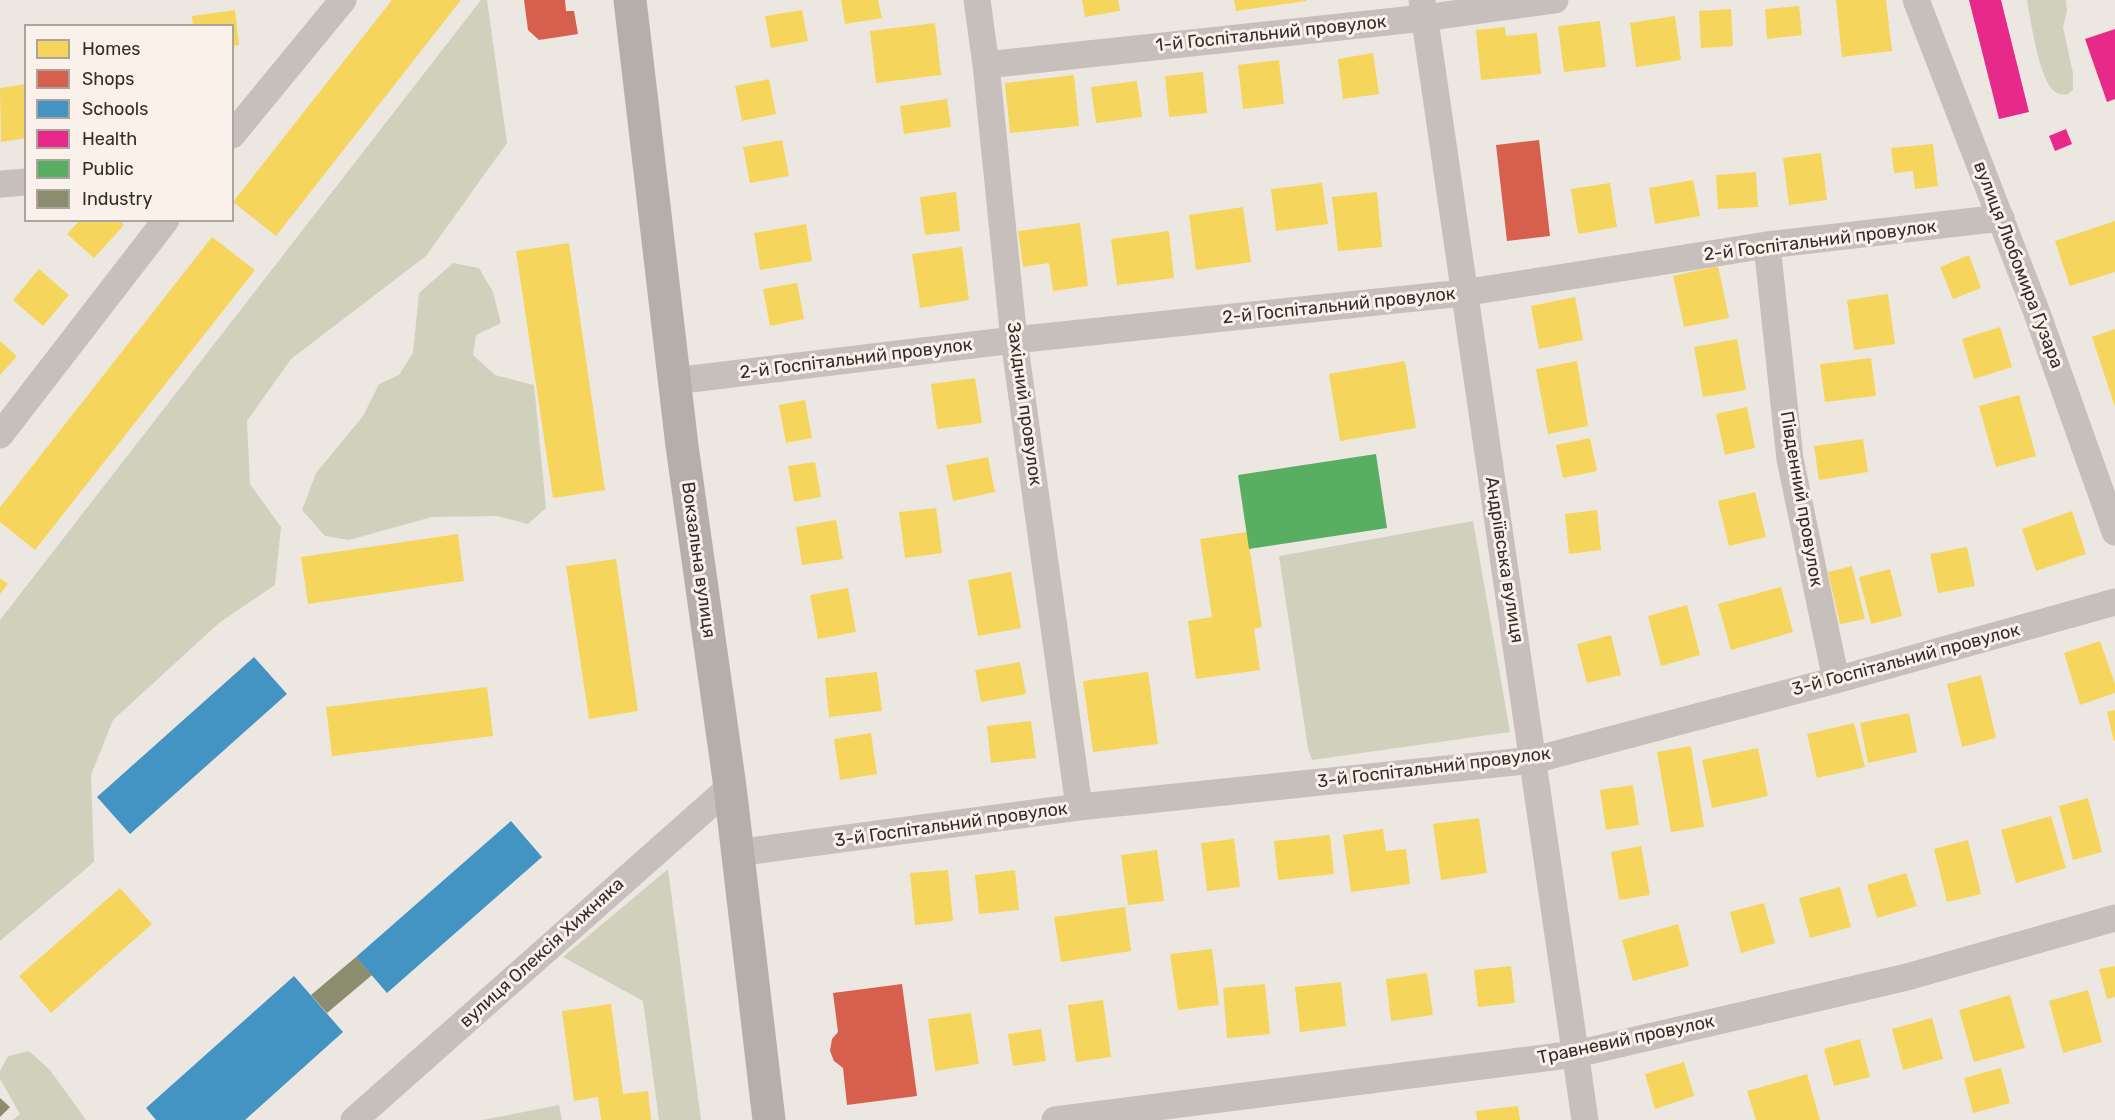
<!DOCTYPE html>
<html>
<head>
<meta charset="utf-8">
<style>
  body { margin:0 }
  #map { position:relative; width:2115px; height:1120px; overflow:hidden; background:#ede7e2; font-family:Rubik,sans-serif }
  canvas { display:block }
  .legend { position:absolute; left:24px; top:24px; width:210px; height:198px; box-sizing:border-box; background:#f9f1ea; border:2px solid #aba39d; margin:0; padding:8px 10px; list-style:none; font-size:18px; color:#362d2a }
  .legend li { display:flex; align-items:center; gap:12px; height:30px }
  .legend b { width:30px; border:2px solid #aba39d }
</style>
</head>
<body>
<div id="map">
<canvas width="2115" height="1120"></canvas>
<ul class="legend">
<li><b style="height:16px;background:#f6d55c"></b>Homes</li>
<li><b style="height:16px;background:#d6604d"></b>Shops</li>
<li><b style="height:16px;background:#4393c3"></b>Schools</li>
<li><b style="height:16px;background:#e7298a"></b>Health</li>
<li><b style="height:16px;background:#5aae61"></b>Public</li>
<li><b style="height:16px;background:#8c8c6e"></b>Industry</li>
</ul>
</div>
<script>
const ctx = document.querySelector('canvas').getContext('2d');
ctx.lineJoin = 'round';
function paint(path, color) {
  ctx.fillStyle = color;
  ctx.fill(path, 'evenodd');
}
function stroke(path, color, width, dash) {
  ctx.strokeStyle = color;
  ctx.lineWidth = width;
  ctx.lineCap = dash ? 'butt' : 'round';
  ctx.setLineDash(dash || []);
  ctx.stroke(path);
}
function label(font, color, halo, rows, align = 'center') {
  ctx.font = font + ' Rubik,sans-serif';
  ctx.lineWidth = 6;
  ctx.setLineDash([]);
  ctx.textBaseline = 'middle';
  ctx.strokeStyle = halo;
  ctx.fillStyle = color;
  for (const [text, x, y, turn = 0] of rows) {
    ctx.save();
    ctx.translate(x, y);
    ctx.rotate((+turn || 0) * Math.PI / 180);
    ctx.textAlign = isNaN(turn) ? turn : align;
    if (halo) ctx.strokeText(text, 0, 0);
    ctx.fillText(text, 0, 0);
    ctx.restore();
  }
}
paint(new Path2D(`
  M481 0H487L507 143 426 256 291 359 247 421 250 484 281 527 275 585 219 623 113 720 91 775 94 862 0 941V620Z
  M2027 0H2066L2067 11 2063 27 2073 73V90L2067 95C2064 94 2060 95 2057 93 2039 84 2031 20 2027 0Z
  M453 263 479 268 493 292 501 323 476 335 473 355 495 375 534 385 546 508 528 524 497 516 432 517 349 540 325 536 302 510 316 473 363 416 379 384 399 375 413 353 419 293Z
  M1473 521 1510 732 1312 760 1308 749 1279 556Z
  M668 869 701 1120H659L643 1001 563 957Z
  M29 1051 50 1070 86 1120H13L20 1114 0 1079V1071L8 1056Z
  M559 1105 562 1120H483Z`), '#cfd1bd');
paint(new Path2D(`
  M392 0H461L276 236 233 202Z
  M841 0H878L882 18 845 24Z
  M1082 0H1118L1120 11 1085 17Z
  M1234 0H1306V1L1236 11Z
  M1836 0H1886L1892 51 1842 57Z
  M1799 6 1802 35 1767 39 1765 9Z
  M1731 9 1733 46 1701 48 1699 11Z
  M235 10 239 45 232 46V26H193L192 16Z
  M802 10 808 41 771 48 765 16Z
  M1675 16 1681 60 1636 67 1630 23Z
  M1600 21 1606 67 1564 72 1558 26Z
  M935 23 941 75 876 83 870 31Z
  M1505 27 1506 36 1537 33 1541 74 1481 80 1476 30Z
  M1373 53 1379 94 1343 99 1338 59Z
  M1279 60 1284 104 1243 109 1238 65Z
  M1203 72 1207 113 1169 117 1165 76Z
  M1074 75 1079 126 1010 133 1005 83Z
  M769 79 776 114 742 121 735 86Z
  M1137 81 1142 117 1096 123 1091 87Z
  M26 84V138L1 142 0 88Z
  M947 99 951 127 904 134 900 106Z
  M782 140 789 176 750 183 743 147Z
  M1933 144 1938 186 1915 189 1913 171 1894 173 1891 148Z
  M1821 153 1827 200 1789 205 1783 158Z
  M1756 172 1758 207 1718 209 1716 175Z
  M1693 180 1700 216 1655 224 1649 188Z
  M1322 183 1328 224 1276 231 1271 189Z
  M1610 183 1617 227 1578 234 1571 189Z
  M956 192 960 231 925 235 920 197Z
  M1377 192 1382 247 1338 251 1332 197Z
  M1243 207 1251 262 1196 270 1189 215Z
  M80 220H119L124 225 94 258 67 234Z
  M2115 221V272L2070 286 2055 241Z
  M1080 223 1088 286 1053 291 1049 263 1023 267 1018 231Z
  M806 224 812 261 760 270 754 233Z
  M1169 231 1174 278 1117 285 1111 239Z
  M212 237 255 270 35 550 0 522V507Z
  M569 243 605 490 553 498 516 251Z
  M962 247 969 300 920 308 912 254Z
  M1969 255 1981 288 1953 299 1940 267Z
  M1718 266 1729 318 1684 327 1673 276Z
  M39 269 69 295 43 326 13 300Z
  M797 283 804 319 770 326 763 289Z
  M1888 294 1895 344 1854 350 1847 300Z
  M1575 297 1583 340 1539 349 1531 306Z
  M2000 327 2012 367 1974 379 1962 339Z
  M2115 329V407L2092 337Z
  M1737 339 1746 390 1703 397 1694 347Z
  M0 341 17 356 0 375Z
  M1871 358 1876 396 1825 402 1820 364Z
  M1405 361 1416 428 1340 441 1329 374Z
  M1577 361 1588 426 1548 434 1536 369Z
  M975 378 982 423 937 429 931 384Z
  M2019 395 2036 456 1996 467 1979 406Z
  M805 400 812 438 786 443 779 405Z
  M1747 407 1755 448 1725 455 1716 414Z
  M1590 438 1597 471 1563 478 1556 445Z
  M1863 439 1868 472 1819 480 1814 446Z
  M988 457 995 492 953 501 946 465Z
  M815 462 821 497 794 502 788 466Z
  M1755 492 1766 537 1729 546 1718 501Z
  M936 508 942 553 905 558 899 512Z
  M1597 510 1601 550 1569 554 1565 514Z
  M2072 511 2086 554 2036 571 2022 529Z
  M836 520 843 559 802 565 796 527Z
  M1247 532 1262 627 1254 629 1260 670 1196 679 1188 621 1212 617 1200 539Z
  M458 534 464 581 308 604 301 557Z
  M1967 547 1975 586 1938 593 1930 554Z
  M616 559 638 711 589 719 566 566Z
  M1852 566 1865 619 1840 624 1828 572Z
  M1890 569 1902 616 1871 624 1859 577Z
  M1011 572 1021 628 978 636 968 580Z
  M0 578 8 584 0 594Z
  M1781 587 1793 632 1731 650 1718 604Z
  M848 588 856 632 818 639 810 595Z
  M1687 605 1700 655 1661 666 1648 616Z
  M1611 635 1621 675 1587 683 1577 644Z
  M2100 641 2115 684V693L2080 705 2064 653Z
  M1020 662 1026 694 981 702 975 670Z
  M877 672 882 711 829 717 825 678Z
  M1148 672 1158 744 1093 752 1083 681Z
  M1981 675 1996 738 1962 747 1947 684Z
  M487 687 493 736 332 756 326 707Z
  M2115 710V741H2114L2107 712Z
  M1909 713 1917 752 1868 763 1860 723Z
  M1031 721 1036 758 991 763 987 726Z
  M1854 723 1865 767 1817 778 1807 734Z
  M871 733 877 774 840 780 834 739Z
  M1691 746 1704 827 1671 832 1657 752Z
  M1758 748 1768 796 1712 808 1702 760Z
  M1633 785 1639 825 1606 830 1600 790Z
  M2088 798 2102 852 2073 860 2059 806Z
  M2051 816 2066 868 2016 883 2001 830Z
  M1479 818 1487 873 1441 880 1433 824Z
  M1383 829 1386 851 1406 849 1410 884 1351 892 1343 835Z
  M1330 835 1334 874 1278 880 1274 841Z
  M1234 839 1240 887 1207 891 1201 843Z
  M1968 840 1981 894 1947 902 1934 849Z
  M1641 846 1650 895 1619 900 1611 852Z
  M1157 850 1164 901 1128 905 1121 855Z
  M948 870 953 921 915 925 910 873Z
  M1015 870 1019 910 979 914 975 875Z
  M1906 873 1917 906 1877 918 1867 885Z
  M1840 887 1851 927 1810 938 1799 898Z
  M120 888 152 924 51 1013 19 976Z
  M1764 903 1775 943 1741 953 1730 912Z
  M1125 907 1131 951 1061 962 1054 917Z
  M1678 924 1689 966 1633 981 1622 940Z
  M1212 949 1219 1005 1178 1010 1170 954Z
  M1511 966 1515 1003 1478 1007 1474 970Z
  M2115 966V997L2107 999 2099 969Z
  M1427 973 1433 1015 1391 1021 1386 979Z
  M1341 982 1346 1026 1300 1032 1295 987Z
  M1265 984 1270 1034 1227 1038 1223 988Z
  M2088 990 2102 1042 2063 1053 2049 1001Z
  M2010 995 2025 1048 1974 1062 1959 1010Z
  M1103 1000 1111 1057 1076 1062 1068 1005Z
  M611 1004 623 1094 648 1091 651 1120H601L598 1097 574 1101 562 1011Z
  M971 1013 979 1064 935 1071 928 1019Z
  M1932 1018 1943 1059 1903 1070 1892 1029Z
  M1041 1029 1046 1061 1013 1066 1008 1034Z
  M1860 1039 1870 1077 1834 1086 1824 1049Z
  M1684 1062 1694 1096 1655 1109 1645 1074Z
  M2001 1068 2010 1103 1973 1113 1964 1078Z
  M1807 1074 1820 1120H1756L1747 1091Z
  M1518 1106 1520 1120H1477L1476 1111Z`), '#f6d55c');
paint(new Path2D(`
  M524 0H565L566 11H574L578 34 539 40 528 30Z
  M1539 140 1550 236 1507 241 1496 145Z
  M902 984 917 1096 847 1105 843 1068 834 1061 830 1051 832 1039 838 1032 833 993Z`), '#d6604d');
paint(new Path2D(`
  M254 657 287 694 130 834 97 797Z
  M511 821 542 857 387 993 356 957Z
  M294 976 343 1032 245 1120H156L146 1108Z`), '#4393c3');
paint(new Path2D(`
  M1969 0H2001L2029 112 1999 119Z
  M2115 29V99L2107 102 2085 39Z
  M2066 129 2072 144 2055 151 2049 136Z`), '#e7298a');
paint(new Path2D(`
  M1376 454 1387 528 1249 549 1238 475Z`), '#5aae61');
paint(new Path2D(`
  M356 957 372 975 327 1013 311 995Z
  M0 1098 10 1107 0 1117Z`), '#8c8c6e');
stroke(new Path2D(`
  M977 0 986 65 1014 340 1079 807
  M1422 0 1585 1120
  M1916 0 2037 313 2115 532
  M986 65 1424 18 1555 0
  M232 135 343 0
  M0 184 26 182
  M1767 245 1790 459 1836 680
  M674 381 1014 340 1463 293 1767 245 2001 218
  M0 435 166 220
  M736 853 1079 807 1534 760 1836 680 2115 602
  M354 1120 730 787
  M1055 1120 1576 1054 1907 977 2115 918`), '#c6bfbb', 27);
stroke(new Path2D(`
  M630 0 682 446 730 787 769 1120`), '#b5aeaa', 33);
label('18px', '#362d2a', '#f9f1ea', [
  ["1-й Госпітальний провулок",1271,34,-6],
  ["2-й Госпітальний провулок",1820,241,-7],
  ["вулиця Любомира Гузара",2018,265,69],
  ["2-й Госпітальний провулок",1339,306,-6],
  ["2-й Госпітальний провулок",856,359,-7],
  ["Західний провулок",1024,404,82],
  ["Південний провулок",1801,499,80],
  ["Вокзальна вулиця",698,560,82],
  ["Андріївська вулиця",1504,560,81],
  ["3-й Госпітальний провулок",1906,660,-15],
  ["3-й Госпітальний провулок",1434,768,-7],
  ["3-й Госпітальний провулок",951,825,-8],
  ["вулиця Олексія Хижняка",542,953,-42],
  ["Травневий провулок",1626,1040,-12]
]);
</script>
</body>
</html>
